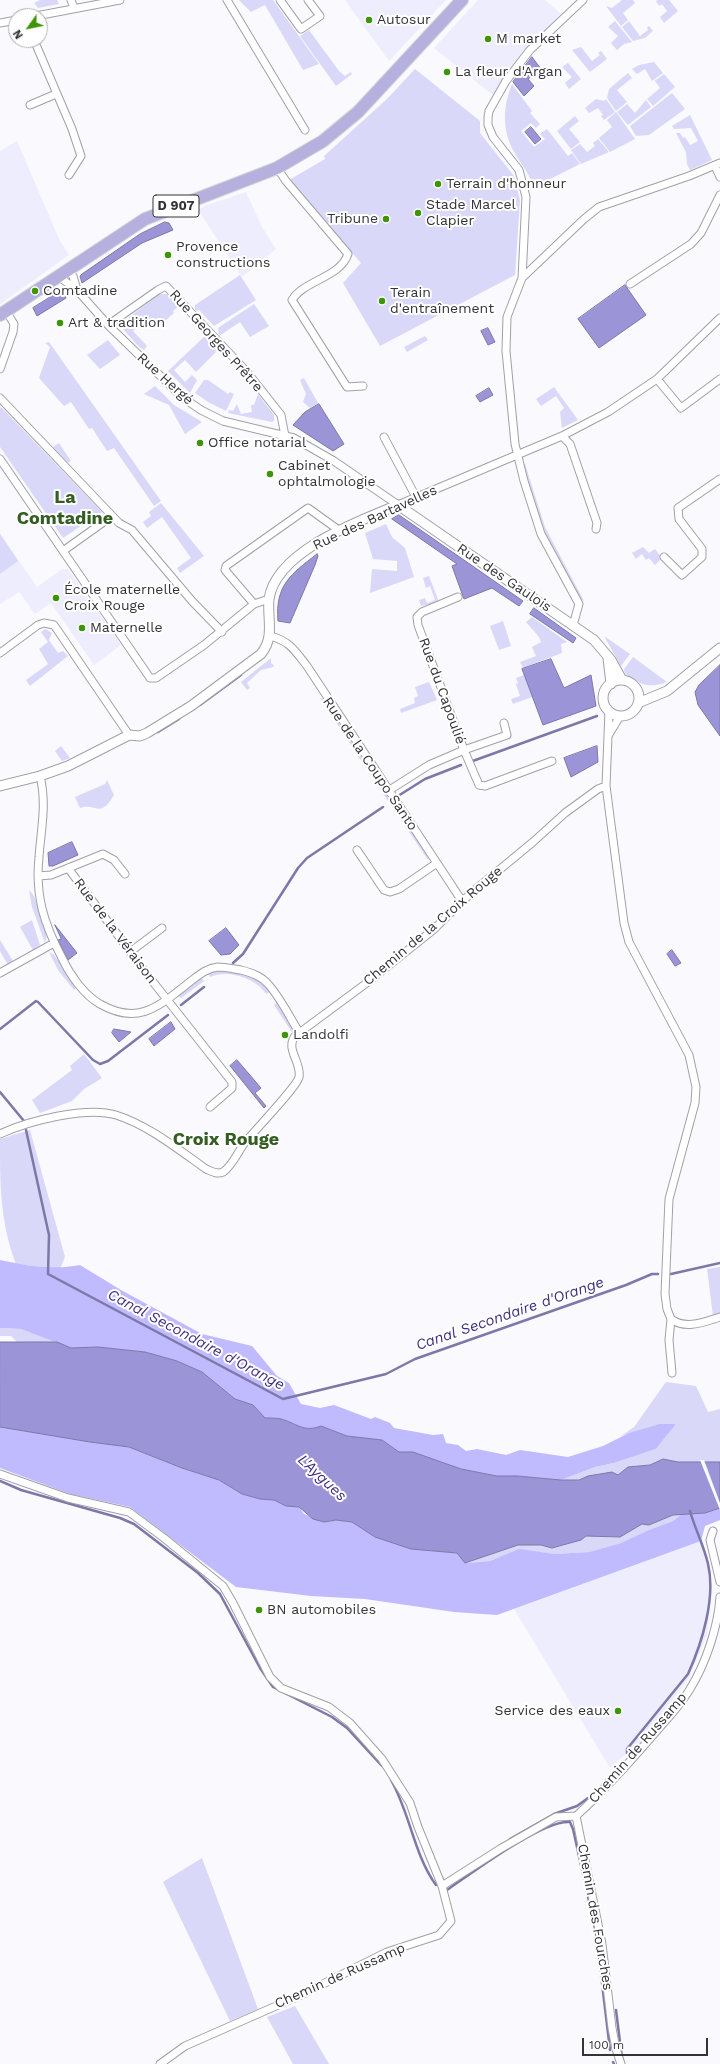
<!DOCTYPE html>
<html>
<head>
<meta charset="utf-8">
<style>
  body { margin:0 }
  #map { position:relative; width:720px; height:2064px; overflow:hidden; background:#f9f9fe; font-family:"Work Sans",sans-serif }
  canvas { display:block }
  .north { position:absolute; left:8px; top:8px; width:40px; height:40px; box-sizing:border-box; background:#fff; border:1px solid #aeaeaf; border-radius:50%; rotate:237deg; font-size:11px; font-weight:700; line-height:16px; text-align:center; color:#343437 }
  .north::after { content:''; display:block; margin:auto; width:14px; height:18px; background:#3d9406; clip-path:polygon(50% 0,100% 100%,50% 72%,0 100%) }
  .scale { position:absolute; left:582px; top:2038px; width:126px; height:18px; box-sizing:border-box; border:2px solid #343437; border-top:0; padding-left:5px; font-size:12px; line-height:14px; white-space:nowrap; color:#343437; -webkit-text-stroke:3px #fff; paint-order:stroke }
</style>
</head>
<body>
<div id="map">
<canvas width="720" height="2064"></canvas>
<div class="north">N</div>
<div class="scale">100 m</div>
</div>
<script>
const ctx = document.querySelector('canvas').getContext('2d');
ctx.lineJoin = 'round';
function paint(path, color) {
  ctx.fillStyle = color;
  ctx.fill(path, 'evenodd');
}
function stroke(path, color, width, dash) {
  ctx.strokeStyle = color;
  ctx.lineWidth = width;
  ctx.lineCap = dash ? 'butt' : 'round';
  ctx.setLineDash(dash || []);
  ctx.stroke(path);
}
function label(font, color, halo, rows, align = 'center') {
  ctx.font = font + ' "Work Sans",sans-serif';
  ctx.lineWidth = 4;
  ctx.setLineDash([]);
  ctx.textBaseline = 'middle';
  ctx.strokeStyle = halo;
  ctx.fillStyle = color;
  for (const [text, x, y, turn = 0] of rows) {
    ctx.save();
    ctx.translate(x, y);
    ctx.rotate((+turn || 0) * Math.PI / 180);
    ctx.textAlign = isNaN(turn) ? turn : align;
    if (halo) ctx.strokeText(text, 0, 0);
    ctx.fillText(text, 0, 0);
    ctx.restore();
  }
}
paint(new Path2D(`
  M345 0H446L389 61Z
  M478 0H545L561 14 522 53 494 96 434 48Z
  M17 141 59 239 69 255 0 304V151Z
  M246 192 262 227 276 249 242 277 198 210 207 205Z
  M0 533 37 587 62 569H68L121 645 94 665 51 603 35 614 19 592 0 604Z
  M701 1541 710 1564 712 1588 707 1635 689 1678 635 1749 622 1757 610 1768 514 1609Z`), '#ededfd');
paint(new Path2D(`
  M40 0H57L59 4 38 8 34 3Z
  M239 0H273L319 64 303 70 265 5 251 12Z
  M622 0H633L635 3 623 13 628 20 621 26 606 6 612 8Z
  M658 0H669L678 11 664 23 660 17 667 11 662 4 659 6 656 1Z
  M615 21 632 42 624 44 617 50 611 43 618 36 608 27Z
  M629 21 640 36 648 30 647 27 649 26 653 31 645 38 633 41 622 27Z
  M309 30 339 71 345 76 351 72 352 74 336 86 300 36Z
  M581 47 592 61 600 55 598 53 601 51 607 59 590 72 572 50Z
  M654 62 663 73 652 81 645 69 637 74 632 69 639 65Z
  M568 63 581 79 569 89 565 83 572 77 562 67Z
  M415 69 480 121V133L514 176 520 200 515 275 380 346 343 283 361 263 289 180 325 159 324 156 387 99Z
  M628 73 632 78 617 90 627 102 616 111 607 98 609 89Z
  M664 74 675 87 653 106 647 99 660 88 655 81 653 82Z
  M512 84 532 111 530 113 540 124 536 128 531 123 521 131 534 147 545 139 540 134 547 129 568 156 572 153 580 164 536 186H533C529 172 520 163 513 150 502 129 503 106 512 84Z
  M672 93 685 109 649 135 636 136 630 126Z
  M596 99 604 101 606 99 615 112 604 120 601 116 603 115 598 108 589 113 585 108Z
  M646 100 651 107 628 125 617 112 627 104 635 113Z
  M616 112 635 139 610 152 599 138 612 127 607 120Z
  M690 115 712 160 690 170 687 164 686 152 676 133H680L683 138 685 137 690 145 698 141 691 128 674 129 672 126Z
  M575 116 579 121 569 129 580 142 571 149 557 131Z
  M598 139 609 152 581 164 571 150 580 144 587 152 595 146 593 143Z
  M240 275 256 300 214 326 199 310H195V305Z
  M159 294H169L179 306 173 311 174 313 158 327 150 323 149 324 145 321 133 331 147 346 144 350 139 347 122 328V326L130 320 128 318Z
  M254 304 269 326 250 337 240 322 219 336 218 328Z
  M206 335 218 348 215 351 216 352 196 372 185 360 174 370 185 382 192 375 197 380 190 393 168 371Z
  M425 336 428 340 407 352 404 347Z
  M108 340 120 355 100 369 87 355Z
  M49 342 161 501 154 506 114 448 107 451 92 428 89 429 71 402 64 406 39 378 50 347 45 343Z
  M304 378 318 403 310 408 303 402 306 394 300 380Z
  M204 380H208L228 394 230 392 234 394 226 411 208 402 195 393Z
  M155 386 174 405 202 422 185 434 169 405 144 394Z
  M554 387 578 420 562 428 560 412 564 408 556 396 541 406 536 399Z
  M258 394 274 415V421L272 422 228 413 229 410 233 411 237 404 241 414 252 412 251 405H254Z
  M0 407 3 409 102 512 63 538 0 447Z
  M59 443 71 461 68 463 53 447Z
  M525 464 545 527 584 601 579 598 542 527 521 465Z
  M161 503 204 556 180 573 177 568 191 558 162 517 147 528 143 522 151 516 149 512Z
  M386 524 392 537 405 548 414 577 370 593 372 569 397 571V561L373 559 365 533Z
  M0 534 18 561 0 574Z
  M643 547 649 553 655 549 662 558 655 565 649 558 646 560 642 554 636 559 632 553Z
  M429 576 439 602 421 606 419 600 425 598 427 603 435 600 430 586 426 588 423 578Z
  M532 617 567 642 561 644 562 653 523 668 520 662 536 656 532 647 541 642 539 637 526 622Z
  M503 621 511 646 499 650 490 626Z
  M45 629 52 633 49 640 58 653 63 651 68 656 30 686 26 680 48 664 39 649 48 642 41 632Z
  M604 636 630 654 621 666Z
  M633 657 667 682C653 687 644 687 632 678 628 676 624 674 624 669Z
  M271 658V663L274 665 273 667 261 670 247 683 250 688 247 690 241 682Z
  M524 675 532 697 513 704 511 699 520 696 516 684 518 683 516 678Z
  M429 682 437 700 401 713 400 709 415 703 414 698 418 696 415 687Z
  M320 698H322L353 744 351 745Z
  M61 746 70 758 62 761 55 751Z
  M360 755 390 800 388 801 358 756Z
  M107 780 114 795C99 820 97 802 80 808L75 797 105 784Z
  M393 804 425 852 429 859 428 860 391 805Z
  M29 890 34 896 47 935 45 943 32 907Z
  M32 920 40 945 33 950 20 927Z
  M0 940 13 961 8 965 0 951Z
  M49 952C58 955 70 979 77 987L74 990 58 970Z
  M220 970C242 973 254 974 270 992L266 994C256 978 227 969 210 977L207 973Z
  M201 977 204 981 181 998 178 996 180 994Z
  M277 1002 293 1025V1034L274 1005Z
  M84 1054 102 1078 84 1089 72 1101 40 1113 32 1100 72 1070 70 1066Z
  M30 1130 65 1257 60 1269 16 1264C0 1222 0 1184 0 1139Z
  M720 1267V1314L713 1316 707 1269Z
  M0 1328 21 1329 57 1342H17L11 1336H0Z
  M666 1382 696 1386 708 1412 720 1409V1462H678L663 1459 650 1465 628 1467 618 1476C604 1468 591 1478 577 1480 572 1481 566 1480 561 1480L595 1467 614 1463 656 1449 676 1424H659L621 1436 634 1427Z
  M682 1514 673 1521 621 1543 589 1552 555 1554 519 1550 490 1561 465 1563 518 1545H541L552 1548 581 1540 586 1536 620 1537 642 1524 649 1525 673 1515Z
  M202 1858 258 2009 230 2021 163 1882Z
  M295 2006 329 2064H293L267 2017Z`), '#d9d8f8');
paint(new Path2D(`
  M0 1260C27 1266 53 1270 80 1265L121 1290 202 1334 252 1346 277 1376 289 1383 301 1404 320 1408 334 1405 371 1419 375 1417 390 1423 394 1428 433 1435 443 1434 446 1443 458 1445 466 1451 477 1449 506 1455 520 1450 568 1457 603 1446 629 1433 659 1424H676L656 1449 614 1463 595 1467 561 1480 517 1476H497L461 1469 413 1452H399L382 1440 347 1436 321 1426C304 1433 296 1423 281 1419 276 1418 270 1418 265 1418L253 1405 235 1399 202 1372 177 1361 145 1352 98 1347 71 1348 21 1329 0 1328Z
  M0 1427 90 1442 129 1447 182 1468 219 1480 242 1494 260 1499 274 1500 286 1506 299 1507 304 1514 324 1522 336 1520 352 1522 375 1537 411 1549 457 1553 466 1563 490 1561 519 1549 555 1554 589 1552 621 1543 647 1531 673 1521 682 1514 705 1513 720 1508V1520L705 1526 701 1541 497 1615 454 1612 365 1599 311 1596 236 1587 130 1507 70 1494 0 1468Z`), '#c0bafe');
const water = new Path2D(`
  M532 57 541 69 528 79 534 86 524 96 513 82Z
  M531 127 541 139 535 144 525 132Z
  M165 222 169 223 173 230 142 243 82 283 80 276 82 274 140 234Z
  M625 285 646 315 599 348 578 319Z
  M57 293 64 294 66 298 37 316 33 308Z
  M488 328 495 342 488 345 481 331Z
  M489 388 493 395 480 402 476 396Z
  M319 404 344 444 333 451 293 425 305 412Z
  M399 515 523 601 519 606 492 588 464 599 452 566 457 564 392 519Z
  M317 554 318 556 315 565 290 623 278 621C275 585 291 574 317 554Z
  M534 608 576 638 573 643 530 614Z
  M551 659 564 688 591 675 596 706 543 725 522 669Z
  M720 665V736L698 705 695 692 699 685Z
  M597 746 598 762 571 777 564 758Z
  M72 842 78 855 53 866H49L48 853Z
  M55 925 77 953 68 960 58 940 61 939Z
  M226 928 239 945 230 954 221 955 209 941Z
  M672 950 681 963 675 966 667 954Z
  M171 1022 175 1029 154 1046 149 1039Z
  M114 1029 131 1032 119 1042 112 1033Z
  M237 1060 261 1088 255 1093 266 1106 264 1108 231 1067 230 1066Z
  M0 1342H57L71 1348 98 1347 145 1352 177 1361 202 1372 235 1399 253 1405 265 1418C270 1418 276 1418 281 1419 296 1423 304 1433 321 1426L347 1436 382 1440 399 1452H413L461 1469 497 1476H517L561 1480H579L588 1476 612 1472 618 1475 628 1467 650 1465 663 1459 678 1462H720V1508L705 1513 673 1515 649 1525 642 1524 620 1537 586 1536 581 1540 552 1548 541 1545H518L465 1563 457 1553 411 1549 375 1537 352 1522 336 1520 324 1522 313 1519 299 1507 286 1506 274 1500 260 1499 242 1494 219 1480 182 1468 129 1447 90 1442 0 1427Z`);
paint(water, '#9b95d7');
stroke(water, '#7c78a7', 1);
paint(new Path2D(`
  M700 1460H704L720 1503V1510Z`), '#f9f9fe');
stroke(new Path2D(`
  M200 705 241 675
  M158 732 179 719
  M470 762 597 716
  M398 796 425 779 461 765
  M233 963 243 954 298 868 307 858 383 807
  M181 1005 204 987
  M0 1029 36 1001 38 1002 93 1060 100 1064 108 1061 168 1015
  M0 1092 24 1121
  M26 1130 49 1235 48 1274 283 1399 386 1374 415 1359 626 1285 652 1274H658
  M671 1274 720 1263
  M0 1481 21 1490 120 1518 134 1524 198 1573 220 1594 260 1668 273 1687 332 1717 347 1728 382 1766
  M627 1753V1749L688 1674C702 1643 716 1598 708 1564 704 1546 695 1529 690 1511
  M391 1780C410 1813 414 1855 436 1885
  M600 1788 610 1775
  M569 1820 573 1829 596 1933 610 2050
  M510 1839 554 1814 577 1806 595 1793
  M447 1890C473 1872 540 1822 568 1822
  M616 2010 622 2058
  M613 2062 614 2064`), '#7c78a7', 2.5);
const minor = new Path2D(`
  M71 0 74 8
  M227 0 305 130
  M280 0 301 29 320 16 308 0
  M36 16 120 0
  M0 23 16 20
  M34 40 72 129 81 156 69 175
  M30 105 56 94
  M715 166 720 177
  M277 168 286 181 348 254C340 278 304 280 292 300L347 387 363 386
  M68 269 73 276 77 290
  M58 276 77 290 108 325 182 397 201 410 223 421 294 438 334 461 398 505 562 436 608 412 657 379 720 318
  M522 278 584 219 599 207 689 176 720 163
  M630 284 691 244 701 233 720 195
  M108 325 158 290 166 286 247 372 281 415 285 436
  M0 369 13 332 14 324 6 311
  M657 379 681 408 720 379
  M0 398 119 523 132 530 192 601 222 632
  M562 436 570 444 597 523 596 529
  M384 437 416 497
  M0 459 150 678H156L204 645 254 604 269 599
  M63 551 112 516
  M664 557 682 575 702 557V549L679 519 678 508 720 479
  M254 604 225 570 226 566 308 508 340 531
  M573 625 579 604 541 534 524 481 515 444 506 351 507 317 522 278 526 197 519 170 493 137 488 125V117L489 111 506 81 530 50 583 0
  M270 636C290 641 295 651 307 666L462 901
  M0 653 38 625 44 623 54 625 129 735
  M609 711 606 786 624 923 629 942 689 1055 696 1087 695 1103 669 1199 665 1294 667 1309 671 1319 669 1340 672 1373
  M504 723 507 735 464 750 479 785 485 786 552 761
  M608 736 620 716
  M40 776C47 804 41 829 39 857 35 896 44 924 62 958 70 975 84 995 100 1004 140 1027 161 1004 191 981 199 975 207 968 218 967 225 967 234 969 241 970 252 973 261 976 268 984 280 997 289 1016 299 1032
  M388 791 429 765 464 750 418 625 417 617 422 612 458 597
  M357 850 384 890 390 892 399 889 437 863
  M68 868 146 973 232 1082V1088L210 1107
  M38 876 51 875 103 854 114 860 125 874
  M130 952 162 928
  M0 973 54 943
  M0 1134C28 1121 86 1106 116 1115 148 1125 179 1150 206 1169 211 1171 217 1175 223 1172 232 1166 237 1154 243 1145 253 1132 297 1087 299 1077 302 1063 285 1049 295 1036L368 982 433 930 470 894 533 842 565 813 598 789 606 786
  M671 1319C686 1330 704 1322 720 1317
  M0 1474 68 1498 129 1512 164 1538 223 1586 233 1603 270 1677 281 1688 329 1707 350 1723 382 1759 410 1803 418 1827 442 1886 451 1921 439 1935 387 1952 301 1995 185 2046 160 2064
  M713 1531 710 1540 720 1582
  M576 1816 602 1944 612 2028 616 2049 621 2064
  M442 1886 500 1849 556 1817 576 1816C604 1791 629 1763 654 1734 666 1720 680 1706 690 1689 706 1663 718 1627 720 1597`);
const tertiary = new Path2D(`
  M608 658 611 684
  M603 698a18 18 0 1 1 36 0a18 18 0 1 1-36 0Z
  M638 703 667 691 720 648
  M0 786 40 776 68 766 129 735 140 736 147 733 191 706 261 654C275 637 267 619 269 599 276 551 359 521 398 505L594 640 611 660 622 680`);
const primary = new Path2D(`
  M0 315 145 219 277 168 323 141 358 112 462 0`);
stroke(minor, '#a0a0a8', 9);
stroke(tertiary, '#a0a0a8', 11);
stroke(primary, '#d6d6d7', 14);
stroke(minor, '#fff', 7);
stroke(tertiary, '#fff', 9);
stroke(primary, '#b6b0df', 12);
for (const [x, y, r, color] of [
  [369,20,4,"#3d9406"],
  [488,39,4,"#3d9406"],
  [447,72,4,"#3d9406"],
  [438,184,4,"#3d9406"],
  [418,213,4,"#3d9406"],
  [386,219,4,"#3d9406"],
  [168,255,4,"#3d9406"],
  [35,291,4,"#3d9406"],
  [382,301,4,"#3d9406"],
  [60,323,4,"#3d9406"],
  [200,443,4,"#3d9406"],
  [270,474,4,"#3d9406"],
  [56,598,4,"#3d9406"],
  [82,628,4,"#3d9406"],
  [285,1035,4,"#3d9406"],
  [259,1610,4,"#3d9406"],
  [618,1711,4,"#3d9406"]
]) {
  const dot = new Path2D();
  dot.arc(x, y, r, 0, 2 * Math.PI);
  ctx.fillStyle = color;
  ctx.fill(dot);
  stroke(dot, '#fff', 1.5);
}
for (const [x, y, w] of [
  [176,206,46]
]) {
  const box = new Path2D();
  box.roundRect(x - w / 2, y - 11, w, 22, 3);
  ctx.fillStyle = '#fff';
  ctx.fill(box);
  stroke(box, '#343437', 1);
}
label('bold 13px', '#343437', null, [
  ["D 907",176,206]
]);
label('14px', '#343437', '#fff', [
  ["Autosur",377,20],
  ["M market",496,39],
  ["La fleur d'Argan",455,72],
  ["Terrain d'honneur",446,184],
  ["Stade Marcel",426,205],
  ["Clapier",426,221],
  ["Tribune",378,219,"right"],
  ["Provence",176,247],
  ["constructions",176,263],
  ["Comtadine",43,291],
  ["Terain",390,293],
  ["d'entraînement",390,309],
  ["Art & tradition",68,323],
  ["Office notarial",208,443],
  ["Cabinet",278,466],
  ["ophtalmologie",278,482],
  ["École maternelle",64,590],
  ["Croix Rouge",64,606],
  ["Maternelle",90,628],
  ["Landolfi",293,1035],
  ["BN automobiles",267,1610],
  ["Service des eaux",610,1711,"right"]
], 'left');
label('14px', '#343437', '#fff', [
  ["Rue Georges Prêtre",216,341,48],
  ["Rue Hergé",165,379,42],
  ["Rue des Bartavelles",375,518,-25],
  ["Rue des Gaulois",504,578,34],
  ["Rue du Capoulié",442,691,70],
  ["Rue de la Coupo Santo",370,764,56],
  ["Chemin de la Croix Rouge",433,926,-40],
  ["Rue de la Véraison",115,931,53],
  ["Chemin de Russamp",638,1748,-49],
  ["Chemin des Fourches",595,1917,80],
  ["Chemin de Russamp",340,1976,-24]
]);
label('italic 15px', '#40307e', '#fff', [
  ["Canal Secondaire d'Orange",510,1314,-19],
  ["Canal Secondaire d'Orange",196,1340,28],
  ["L'Aygues",322,1478,43]
]);
label('bold 18px', '#335d23', '#fff', [
  ["La",65,498],
  ["Comtadine",65,519],
  ["Croix Rouge",226,1140]
]);
</script>
</body>
</html>
